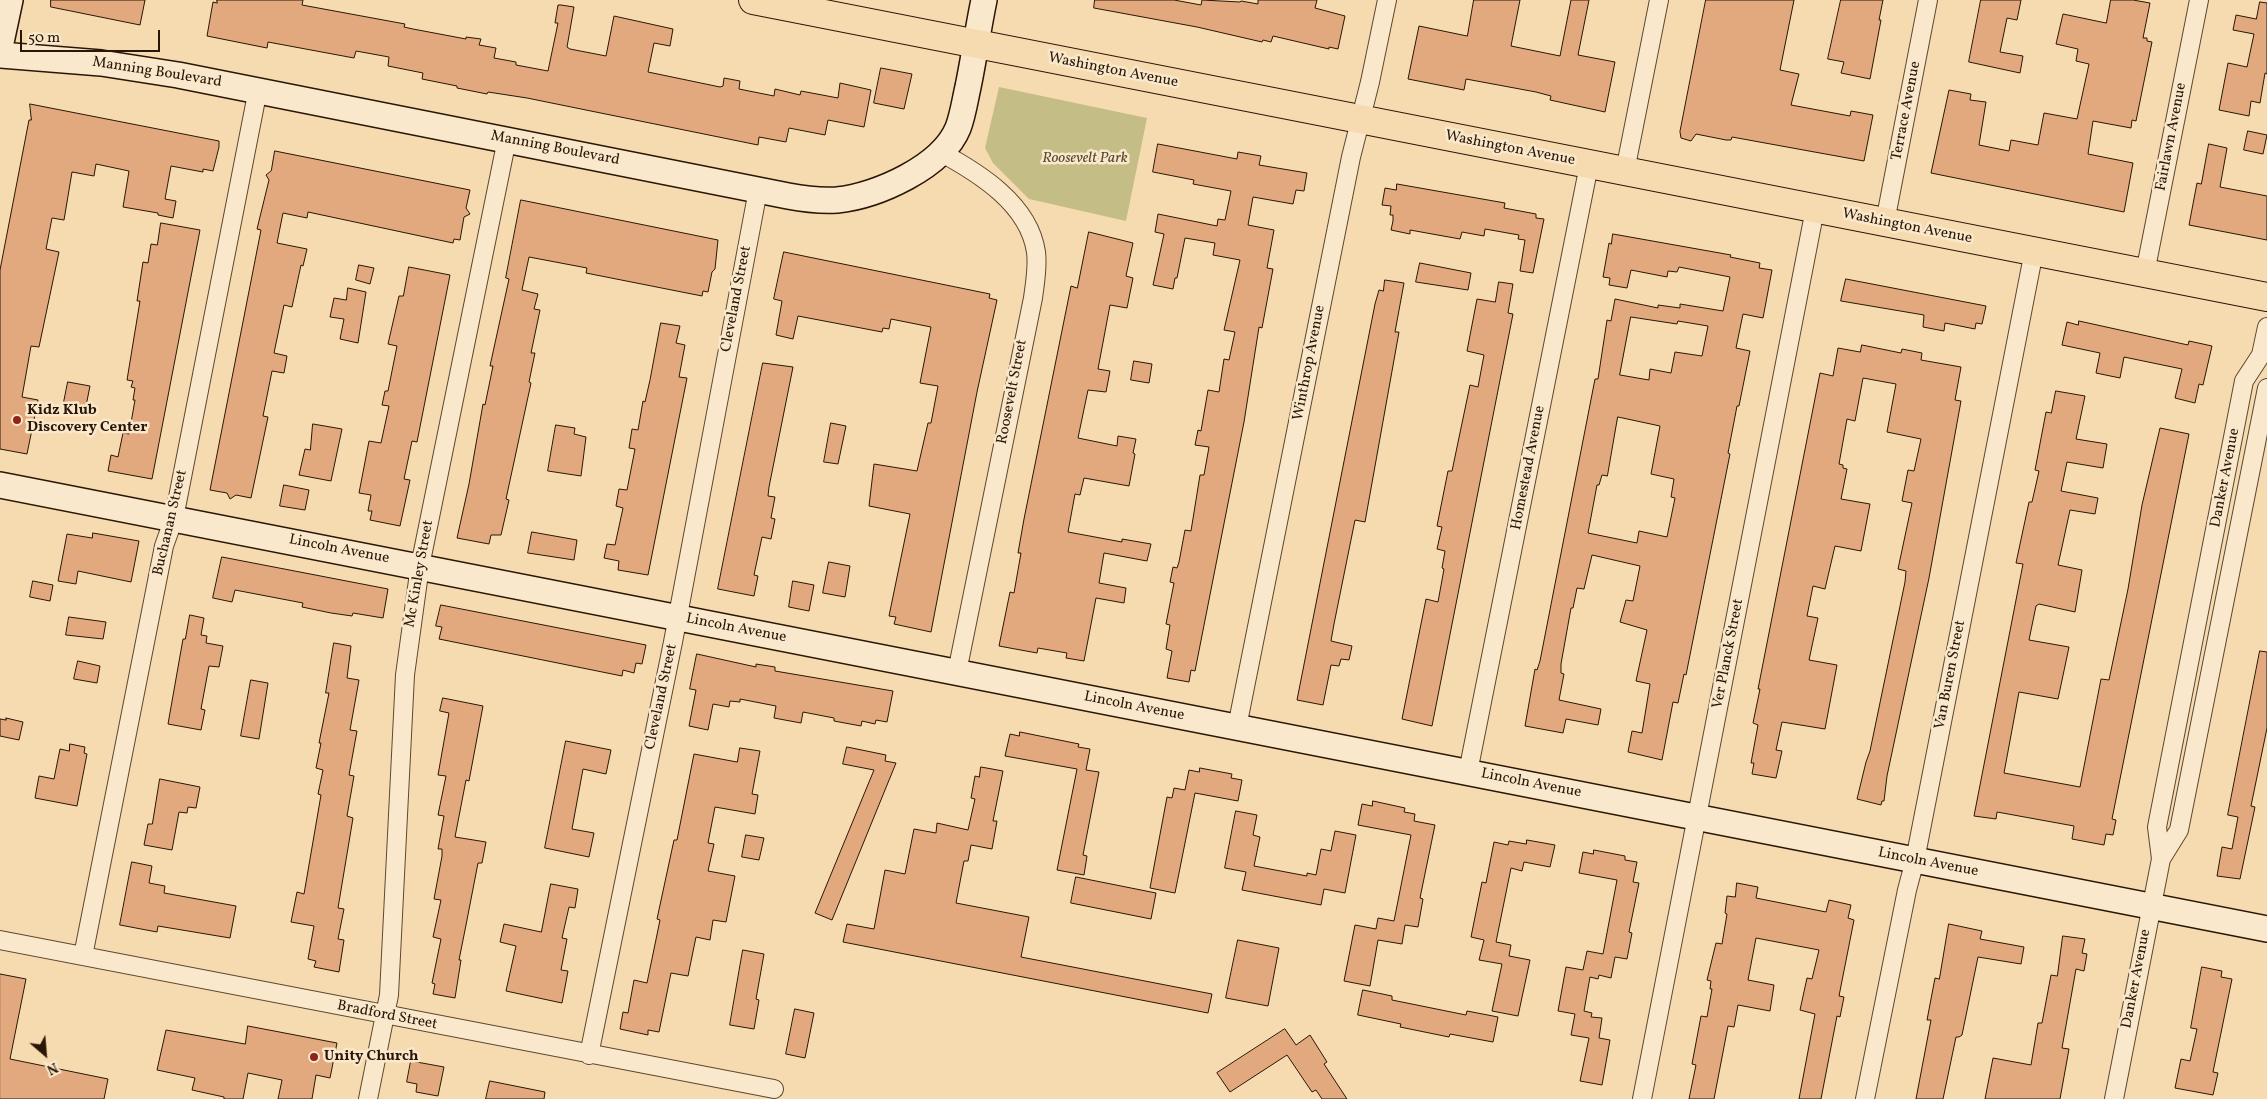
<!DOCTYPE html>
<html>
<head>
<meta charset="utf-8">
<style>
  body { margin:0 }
  #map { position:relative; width:2267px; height:1099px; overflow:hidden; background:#f7dbb0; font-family:Vollkorn,serif }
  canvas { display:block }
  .north { position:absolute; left:20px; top:1029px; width:50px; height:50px; -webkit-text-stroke:4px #fae8cc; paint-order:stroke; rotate:153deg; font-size:14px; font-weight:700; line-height:20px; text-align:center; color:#2a1606 }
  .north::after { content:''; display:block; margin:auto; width:18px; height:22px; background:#2a1606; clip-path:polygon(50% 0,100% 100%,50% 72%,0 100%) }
  .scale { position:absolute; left:20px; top:30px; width:140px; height:22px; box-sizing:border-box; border:2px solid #2a1606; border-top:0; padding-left:6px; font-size:15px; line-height:18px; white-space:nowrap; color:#2a1606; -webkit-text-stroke:4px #fae8cc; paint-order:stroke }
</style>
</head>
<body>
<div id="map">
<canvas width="2267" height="1099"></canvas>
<div class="north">N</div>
<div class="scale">50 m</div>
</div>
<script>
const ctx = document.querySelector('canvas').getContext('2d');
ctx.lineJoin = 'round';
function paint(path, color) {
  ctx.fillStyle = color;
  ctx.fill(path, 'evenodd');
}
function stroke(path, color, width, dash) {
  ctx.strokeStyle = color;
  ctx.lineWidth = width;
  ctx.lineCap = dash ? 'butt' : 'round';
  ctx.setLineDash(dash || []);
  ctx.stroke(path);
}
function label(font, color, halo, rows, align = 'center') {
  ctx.font = font + ' Vollkorn,serif';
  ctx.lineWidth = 5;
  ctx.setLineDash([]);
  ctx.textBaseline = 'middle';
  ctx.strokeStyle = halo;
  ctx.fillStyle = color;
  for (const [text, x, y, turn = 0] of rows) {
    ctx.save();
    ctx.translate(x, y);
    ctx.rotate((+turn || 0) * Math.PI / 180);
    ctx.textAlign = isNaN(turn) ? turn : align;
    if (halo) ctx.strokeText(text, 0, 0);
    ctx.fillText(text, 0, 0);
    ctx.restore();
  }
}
paint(new Path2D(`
  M999 87 1147 118 1126 221 1029 199 993 163 985 148Z`), '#c4be86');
const building = new Path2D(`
  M51 0H145L140 25 51 7Z
  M217 0H303L302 5 405 24 404 27 413 29 466 39V37L481 39 479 45 496 48 494 58 516 62V65L548 71 558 23H555L558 5H561L574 7 567 47 570 49 606 56 614 16 673 29 670 46 654 43 648 72 720 87 723 86 724 78 740 81 739 89 774 96 775 89 800 95 801 91 838 98 840 83 871 90 864 127 828 120 825 135 789 128 786 142 759 137 758 145 527 98 488 92 487 94 457 88V86L422 79 423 73 388 66 389 57 356 51 354 58 268 42 267 48 207 36 213 2 217 3Z
  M1095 0H1174L1201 5 1202 0 1240 2 1241 1 1258 4V0H1317L1315 8 1345 16 1338 49 1329 47V49L1273 36 1271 42 1263 40 1262 42 1197 27 1094 8Z
  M1474 0H1520L1511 46 1560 56 1571 0H1589L1578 55 1615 62 1605 112 1550 100 1551 96 1536 92 1466 79 1464 90 1408 79 1419 26 1467 36Z
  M1706 0H1794L1780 70 1799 74 1791 105 1850 116 1851 111 1873 115 1864 161 1732 137 1731 140H1726L1696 134 1691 141 1681 138 1680 132Z
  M1841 0H1883L1879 20H1881L1870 79 1841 73 1844 62 1828 59Z
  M1981 0H2021L2017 20 2007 18 2000 52 2023 56 2020 73 1969 62Z
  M2111 0H2133L2150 3 2143 38H2147V41L2152 42 2136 121 2132 120 2131 128 2093 121 2088 154 2133 163 2124 212 1931 173 1949 90 1971 94 1970 100 1986 102 1979 145 2009 151 2011 140 2038 145 2044 113 2077 119 2089 64 2076 61 2078 49 2056 44 2063 14 2106 23Z
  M2260 2 2267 3V74L2265 73 2260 103 2251 101 2249 116 2219 110 2228 63 2247 67 2254 34 2233 30 2236 15 2256 19Z
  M881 68 912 74 904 109 874 103Z
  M30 104 219 141V147L213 171 203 169V172L171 166 165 199 176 201 173 218 158 215V213L123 207 129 171 96 164 94 176 72 172 64 220 52 218 46 249 59 252 39 347 31 346 22 397 38 400 27 454 0 449V270L29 120H31Z
  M2248 131 2267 135 2263 154 2244 150Z
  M1158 144 1237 159 1238 152 1261 156 1259 165 1307 173 1304 191 1296 190 1293 204 1253 197 1248 225 1274 230 1267 268 1273 269 1262 328 1259 327 1244 422 1195 671 1191 670 1189 682 1167 678 1172 651 1166 649 1170 625 1166 624 1174 583 1170 582 1173 567 1177 568 1179 562 1185 530 1191 531 1200 475H1204L1209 447 1195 445 1198 430 1201 431 1208 390 1219 392 1224 359 1229 360 1235 332 1224 330 1240 260 1213 255 1215 243 1185 238 1177 278H1175L1173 289 1153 285 1164 234 1155 232 1158 214 1217 226 1218 219 1225 220 1231 191 1193 184 1194 180 1153 172Z
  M2209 144 2227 148 2220 187 2267 196V240L2189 225 2197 183 2201 184Z
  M275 151 470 190 466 208 470 214 464 217 460 240 454 239 453 243 308 212 307 218 283 213 277 243 307 249 303 266 301 265 292 307 284 305 274 353 287 356 284 373 272 371 263 416 268 417 251 498 236 495 230 499 227 493 210 490 261 230 257 229 269 180 266 175 271 171Z
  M1397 184 1505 203 1504 208 1536 214V218L1544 219 1533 273 1520 271 1525 240 1518 239 1519 235 1485 229 1484 236 1462 232 1460 239 1410 230V234L1391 230 1393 221V215H1390L1391 206 1382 205 1385 188 1396 190Z
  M521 200 718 240 715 269 712 272 708 292 703 291 702 296 586 273 587 268 529 257 522 290 538 294 534 309 540 310 531 353H535L529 382 531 383 506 499 509 500 501 535H491L489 544 457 538 469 484 483 404 485 405 493 366H490L509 279 506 278Z
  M161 223 200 230 152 479 108 471 111 455 118 457 123 433 129 434 135 400H133L135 388 131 387 133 381 127 380 140 301H137L143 262 148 263 151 244 157 245Z
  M1089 232 1133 243 1126 276 1133 278 1127 308 1110 305 1098 369 1110 371 1106 392 1088 390 1078 438 1117 446 1118 436 1136 439 1133 453 1135 454 1129 486 1084 478 1080 495 1075 494 1068 532 1122 542V539L1151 544 1147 561 1104 553 1099 583 1126 588 1124 603 1096 598 1084 661 1066 658 1067 653 1038 648 1037 653 999 646 1010 592 1014 593 1021 553H1018L1024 519 1071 286 1077 288Z
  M1613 234 1731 255 1730 257 1760 263 1759 268 1772 270 1763 318 1743 314 1736 348 1750 351 1739 406H1737L1728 453 1730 454 1686 675 1684 674 1678 703 1673 702 1662 760 1628 752 1632 731 1642 733 1650 684 1636 681 1647 630 1620 622 1626 600 1633 601 1640 566 1592 555 1584 589 1577 588 1573 608H1571L1561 664V673L1564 674 1559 700 1601 709 1598 725 1566 719 1563 733 1525 726 1535 669 1537 670 1540 661 1595 379H1598L1607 320 1611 321 1615 299 1658 308V305L1680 308V304L1723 311 1730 277 1679 267 1677 272 1668 271 1667 277 1631 270 1627 288 1609 285 1610 278 1603 277 1609 243 1611 244ZM1631 317 1677 324 1678 321 1708 326 1702 356 1675 352 1671 373 1650 369 1649 380 1620 375ZM1618 417 1660 426 1651 474 1674 479 1671 497 1675 498 1667 537 1639 531 1637 543 1588 533 1597 485H1599L1602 475 1607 476Z
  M784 252 990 294 989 298 997 300 977 392 931 632 894 624 896 617 889 616 910 514 869 506 874 464 917 471 928 423H931L938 386 920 383 931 327 891 319 889 329 883 328 882 332 798 316 793 339 776 335 782 301 774 299Z
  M1420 263 1471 273 1468 290 1416 282Z
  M359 265 374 268 370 284 356 280Z
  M409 267 450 275 417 442 412 441 404 479 410 480 400 526 370 520 372 511H368L371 495 359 493 369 441 381 443 389 406 382 405 385 391H388L397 346 388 344 399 296H403Z
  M1846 279 1986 306 1982 324 1976 323 1975 329 1945 323 1944 331 1923 327 1924 315 1841 301Z
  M1385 280 1404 283 1395 332H1399L1365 522 1355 520 1334 624 1331 641 1352 646 1349 660 1341 659 1339 666 1331 665 1323 705 1297 700 1375 304 1379 290 1383 291Z
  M1499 282 1513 284 1508 313 1513 314 1432 726 1402 719 1426 599 1438 602 1444 569 1442 568 1445 551 1437 549 1442 527 1437 526 1448 471H1452L1470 385 1478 387 1484 355 1467 351 1477 299 1495 302Z
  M348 288 366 292 358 343 340 339 344 319 330 317 334 298 346 300Z
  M2079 321 2188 345 2189 341 2212 346 2203 385 2199 384 2195 403 2175 398 2182 369 2124 357 2120 378 2096 373 2100 353 2062 345 2067 322 2078 325Z
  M661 323 680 326 676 343 685 345 679 377 687 378 648 575 618 570 619 561 604 558 607 544 615 545 623 508 616 506 619 489 627 490 635 449 629 448 632 429 638 430 643 401 645 402 650 380Z
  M1862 345 1901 353 1902 349 1922 353 1921 360 1961 367 1955 400 1961 401 1929 578 1887 776 1884 801H1882L1881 805 1857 799 1866 762 1870 751 1905 582 1906 571 1898 569 1912 503 1902 501 1908 470 1914 471 1921 439 1887 432 1896 384 1863 378 1855 421 1847 419 1839 464 1843 465V468L1847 469 1841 499 1870 504 1861 551 1835 546 1825 589 1813 586 1807 616 1818 618 1809 660 1837 665 1825 729 1782 722 1776 750 1782 751 1776 778 1752 774 1754 763H1751L1758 725 1753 723 1760 689H1758L1820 373 1833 376 1838 348 1860 352Z
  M1134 361 1152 364 1149 383 1131 380Z
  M763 363 793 367 769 487 768 496 775 497 771 518 775 519 771 539 762 537 754 575 758 576 754 596 718 589Z
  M68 382 90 386 86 406 64 402Z
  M2056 391 2085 396 2076 439 2107 444 2103 468 2067 462 2061 491 2098 498 2095 514 2070 510 2062 547 2058 565 2082 570 2075 612 2039 604 2036 606 2029 640 2069 647 2065 666 2058 699 2019 692 2004 773 2080 787 2101 679 2109 680 2128 589 2142 505 2160 428 2189 434 2112 819 2116 820 2113 835 2106 834 2104 845 2072 839 2074 826 1997 812 1996 819 1974 816 2023 564 2016 563 2029 502H2032L2039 471 2035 470 2046 412 2051 413Z
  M831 423 846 426 838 464 824 462Z
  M313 424 342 429 331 481 299 475 305 449 310 450Z
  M556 425 575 428 574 434 586 437 581 476 548 471Z
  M284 485 309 490 305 510 280 506Z
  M532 532 577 540 574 560 528 553Z
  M93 533 139 541 131 582 78 571 76 584 58 581 67 534 92 538Z
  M222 557 388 589 383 618 353 613 352 616 331 613 302 607 303 603 235 590 232 602 213 598Z
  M829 562 850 566 845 597 823 593Z
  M33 581 53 585 50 601 30 597Z
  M793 581 814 585 809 611 789 607Z
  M441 605 646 645 642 664 636 663 634 673 623 670 622 676 439 639 442 627 436 626Z
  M190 615 204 618 201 635 207 636 206 643 223 646 219 667 209 666 201 709 205 710 201 730 168 724 183 639H185Z
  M69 617 106 622 103 639 66 635Z
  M334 643 351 646 347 678 359 680 350 730 357 731 349 775 354 776 347 816 353 818 338 908 344 909 338 939 344 940 339 972 314 967 316 961 308 959 314 926 291 922 297 892 304 894 321 795 318 794 323 770 316 768 321 743H319L329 693H326Z
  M2260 651 2267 652V728L2251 806 2255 807 2240 879 2217 876 2222 847 2232 849 2238 817 2228 815Z
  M697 654 756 667V664L775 667V671L893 691 887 722 876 720 875 724 862 721 861 726 834 721V718L803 712 801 723 774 718 776 706 740 699V702L730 701 729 707 713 704 708 730 689 726 696 690 690 689Z
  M78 661 100 666 97 683 74 679Z
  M251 680 268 683 259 739 241 736Z
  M443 698 483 706 469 781 466 780 455 837 486 842 482 863H478L466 925 459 960H461L455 998 433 994 435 984 432 983 441 939 433 937 441 900 434 899 442 856V849H438L444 816 438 815 446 776 438 775 449 713 440 711Z
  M6 718 23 722 19 740 0 736V719L6 720Z
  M1020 732 1079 744 1078 747 1090 749 1086 770 1099 772 1083 855 1087 856 1084 875 1057 870 1077 769 1005 756 1010 734 1019 736Z
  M566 741 611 750 606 774 583 769 572 829 594 833 589 857 545 848Z
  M70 744 85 747 84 753 87 754 77 806 35 798 39 776 54 779 60 749 69 751Z
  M847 747 886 755 885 761 896 763 832 920 815 913 874 770 843 764Z
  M740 748 760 751 752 794 758 795 755 814 715 807 708 843 714 844 708 871 735 876 726 922 713 920 710 940 696 937 688 976 671 973 659 1032 648 1030V1035L620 1029 623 1012 628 1013 634 980 647 983 660 920 657 919 674 840H677L694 754 737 762Z
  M981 767 1003 771 993 821H997L992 849 971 845 968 861H964L956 903 1029 917 1021 957 1212 994 1208 1013 843 942 847 924 874 929 885 870 905 874 914 829 936 833 937 823 968 830 975 799 971 798 975 776 979 777Z
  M1200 768 1232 774 1231 778 1242 780 1238 801 1195 793 1175 893 1150 888 1167 797 1172 798 1174 788 1185 790 1189 770 1199 772Z
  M160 779 200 787 196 808 188 807 187 813 179 812 172 850 144 845 148 824H152Z
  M1373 801 1405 808 1404 812 1415 814 1414 821 1435 825 1420 898 1423 899 1418 927 1405 925 1402 944 1378 940 1370 986 1344 981 1355 925 1376 929 1378 918 1394 921 1411 835 1358 825 1362 804 1372 806Z
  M1236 811 1257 815 1253 835 1260 837 1254 866 1307 876V873L1316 875 1321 849 1331 851 1335 831 1356 835 1345 893 1324 889 1321 905 1242 890 1246 872 1225 868Z
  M746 835 764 838 759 860 742 857Z
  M1527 840 1555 845 1550 867 1524 862 1522 871 1511 868 1496 942 1511 945 1509 956 1530 960 1518 1016 1492 1011 1502 964 1479 960 1484 940 1471 937 1482 882 1486 883 1494 842 1508 845 1509 841 1526 844Z
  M1594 850 1625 856V860L1637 862 1633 882 1639 883 1629 932 1632 933 1627 959 1615 957 1611 978 1599 975 1598 979 1590 977 1584 1011 1592 1013 1591 1017 1602 1018 1599 1038 1610 1040 1602 1085 1580 1081 1589 1038 1571 1035 1575 1014 1558 1011 1566 967 1583 970 1587 951 1603 954 1617 880 1579 873 1583 852 1593 854Z
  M132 862 152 866 149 883 165 886 164 893 236 906 230 938 158 926 157 932 120 925Z
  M1076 877 1156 893 1151 919 1071 903Z
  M1737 883 1758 887 1756 898 1826 912 1829 900 1851 905 1848 918 1854 920 1839 996 1844 997 1840 1017 1837 1016 1821 1099H1799L1815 1014 1800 1010 1807 978 1812 979 1819 950 1756 938 1748 980 1774 985 1770 1011 1738 1005 1734 1027 1728 1026 1714 1099H1689L1696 1065 1692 1064 1701 1016 1707 1017 1712 989H1710L1711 981 1707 980 1716 943 1722 944 1727 914 1725 913 1727 896 1735 897Z
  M551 884 578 889 575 908 569 907 562 938 567 939 561 970 568 971 562 1003 506 991 516 946 500 942 504 924 541 932Z
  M1949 924 1982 931 1980 939 2024 947 2021 964 1978 957 1962 1035 1959 1037H1956L1943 1099H1916L1931 1020H1927L1935 978 1939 979Z
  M2063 936 2085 939 2082 953 2087 954 2084 971 2076 969 2062 1048 2069 1049 2060 1099H1985L1993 1058 2031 1065 2038 1023H2042L2051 975 2057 976Z
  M1238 940 1279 948 1268 1006 1226 998Z
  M743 950 764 954 756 999 759 1000 754 1029 730 1025Z
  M2202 967 2222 971 2221 977 2232 979 2213 1072 2218 1073 2213 1095 2175 1088 2181 1059 2190 1061 2197 1029 2191 1028Z
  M0 974 26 979 10 1059 108 1079 104 1099H0Z
  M1363 990 1392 996V1000L1466 1015 1467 1011 1498 1017 1493 1042 1450 1034 1449 1037 1400 1027 1401 1024 1358 1015Z
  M795 1009 814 1013 805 1058 786 1054Z
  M248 1026 337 1043 330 1078 316 1075 312 1099H278L282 1080 248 1073 243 1099H224V1097L192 1090 195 1078 157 1070 166 1030 245 1044Z
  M1285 1029 1296 1045 1310 1035 1327 1062 1324 1064 1347 1099H1322L1316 1090 1312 1092 1287 1055 1230 1092 1217 1073Z
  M411 1061 444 1067 438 1096 416 1092 417 1084 407 1082Z
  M490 1081 545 1092 544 1099H486Z`);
paint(building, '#e2a97f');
stroke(building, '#2a1606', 1);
const street = new Path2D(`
  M940 152C979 173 1029 204 1036 252 1038 267 1035 283 1033 298L957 672
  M1625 171 1659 0
  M1885 222 1928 0
  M2145 273 2199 0
  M1237 727 1351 157 1370 82 1387 0
  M1468 772 1589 165
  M2161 859 2157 827 2244 381 2261 355 2267 327
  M0 940 774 1089
  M83 956 164 546 174 518 258 89
  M589 1055 673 642 758 190
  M368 1099 389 995 405 675 420 566 507 139
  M1642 1099 1815 209
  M1865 1099 1907 890 1915 860 2034 251
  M2114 1099 2161 859 2179 830 2267 388`);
const secondary = new Path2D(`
  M0 47 10 0
  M0 55 101 63 178 75 788 196C804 199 821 201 837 200 877 196 942 167 958 128 963 115 965 100 968 87 974 58 978 29 984 0
  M0 485 2267 929`);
const primary = new Path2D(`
  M753 0 2267 297`);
stroke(street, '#5d4730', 20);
stroke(secondary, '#2a1606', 28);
stroke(primary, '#2a1606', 30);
stroke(street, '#fae8cc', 18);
stroke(secondary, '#fae8cc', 25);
stroke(primary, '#f7dbb0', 28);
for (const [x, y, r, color] of [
  [17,420,5,"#8f2418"],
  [314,1057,5,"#8f2418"]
]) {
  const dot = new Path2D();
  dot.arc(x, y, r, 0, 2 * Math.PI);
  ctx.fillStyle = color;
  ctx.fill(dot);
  stroke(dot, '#fae8cc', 2);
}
label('15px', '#2a1606', '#fae8cc', [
  ["Washington Avenue",1113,71,11],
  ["Manning Boulevard",157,73,9],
  ["Terrace Avenue",1907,111,-79],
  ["Fairlawn Avenue",2172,137,-79],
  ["Manning Boulevard",555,149,11],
  ["Washington Avenue",1510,149,11],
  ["Washington Avenue",1907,227,11],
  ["Cleveland Street",737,299,-79],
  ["Winthrop Avenue",1310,363,-79],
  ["Roosevelt Street",1013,392,-79],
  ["Homestead Avenue",1529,468,-79],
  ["Danker Avenue",2226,478,-79],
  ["Buchanan Street",171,523,-77],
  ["Lincoln Avenue",339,550,11],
  ["Mc Kinley Street",420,574,-80],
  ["Lincoln Avenue",736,629,11],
  ["Ver Planck Street",1729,654,-79],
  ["Van Buren Street",1951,675,-79],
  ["Cleveland Street",662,697,-78],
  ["Lincoln Avenue",1134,707,11],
  ["Lincoln Avenue",1531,784,11],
  ["Lincoln Avenue",1928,863,11],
  ["Danker Avenue",2137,979,-79],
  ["Bradford Street",387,1016,11]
]);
label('italic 15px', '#58482c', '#fae8cc', [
  ["Roosevelt Park",1085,159]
]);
label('bold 15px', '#2a1606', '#fae8cc', [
  ["Kidz Klub",27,411],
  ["Discovery Center",27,428],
  ["Unity Church",324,1057]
], 'left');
</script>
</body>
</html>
